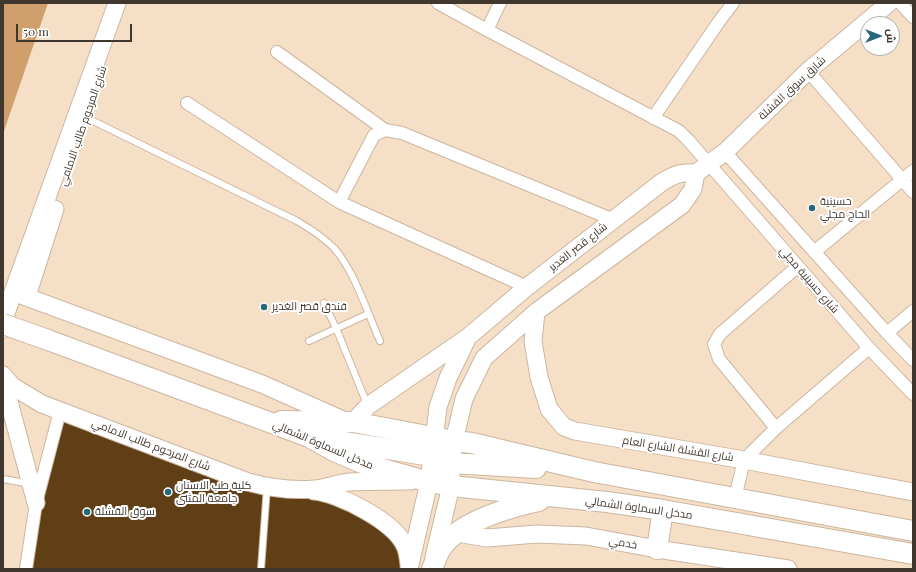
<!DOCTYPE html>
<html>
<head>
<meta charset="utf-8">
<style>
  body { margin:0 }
  #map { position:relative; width:916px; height:572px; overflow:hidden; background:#f6dfc7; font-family:"Playfair Display",Cairo,serif }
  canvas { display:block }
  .frame { position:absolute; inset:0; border:4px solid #40372e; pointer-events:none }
  .north { position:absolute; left:860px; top:16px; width:40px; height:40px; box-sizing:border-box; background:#fff; border:1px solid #b3afab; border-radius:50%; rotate:90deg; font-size:11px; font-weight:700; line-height:16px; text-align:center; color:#40372e }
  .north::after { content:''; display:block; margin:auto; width:14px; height:18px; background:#25697a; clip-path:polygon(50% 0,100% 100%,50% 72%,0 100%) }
  .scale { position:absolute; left:16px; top:24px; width:116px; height:18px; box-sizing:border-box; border:2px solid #40372e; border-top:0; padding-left:5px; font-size:12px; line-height:14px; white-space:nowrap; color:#40372e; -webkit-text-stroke:3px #fff; paint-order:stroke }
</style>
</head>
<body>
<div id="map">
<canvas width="916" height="572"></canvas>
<div class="frame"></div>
<div class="north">ش</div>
<div class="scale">50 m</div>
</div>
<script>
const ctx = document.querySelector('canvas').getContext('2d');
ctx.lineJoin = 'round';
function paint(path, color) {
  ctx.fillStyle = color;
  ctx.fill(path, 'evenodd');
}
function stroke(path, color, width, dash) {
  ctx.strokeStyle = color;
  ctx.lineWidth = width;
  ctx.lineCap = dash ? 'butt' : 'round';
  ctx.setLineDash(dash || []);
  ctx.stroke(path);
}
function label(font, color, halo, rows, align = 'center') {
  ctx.font = font + ' "Playfair Display",Cairo,serif';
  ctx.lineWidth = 4;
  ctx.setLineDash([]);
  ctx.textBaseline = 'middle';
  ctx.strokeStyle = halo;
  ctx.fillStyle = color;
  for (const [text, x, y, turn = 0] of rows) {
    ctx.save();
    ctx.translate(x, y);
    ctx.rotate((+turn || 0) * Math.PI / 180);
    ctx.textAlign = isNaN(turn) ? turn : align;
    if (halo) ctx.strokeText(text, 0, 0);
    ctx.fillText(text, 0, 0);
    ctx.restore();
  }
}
paint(new Path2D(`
  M3 3H48L3 134Z`), '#d0a06c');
paint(new Path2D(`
  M62 415 248 486 316 492 375 520 408 559 405 569H30L40 504Z`), '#603f16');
const service = new Path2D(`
  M85 117 297 221C311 229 323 237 334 248 355 272 367 312 380 341
  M324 303 336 328 367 404
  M309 341 368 314
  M3 479 30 484
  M261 569 267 487`);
const minor = new Path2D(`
  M438 3 487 30 679 131 689 141 869 348 913 394
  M900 3 913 17
  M487 30 500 3
  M277 52 385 130
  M808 71 913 192
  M187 103 339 202 527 287
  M653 118 718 23 733 3
  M725 152 887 333 913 360
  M339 202 374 135 385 130 402 133 614 220
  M814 252 913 171
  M887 333 913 311
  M776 428 719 359 714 344 720 334 797 267
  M735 498 744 460 776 428 869 348
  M26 569 36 503 60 411`);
const secondary = new Path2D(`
  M696 173 725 152 808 71 889 3
  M13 292 262 384 345 421
  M27 296 55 209
  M536 312 533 341 539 377 549 409 564 427 575 431 744 460 913 492
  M3 329 5 317 13 292 117 3
  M3 375 12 386 42 404 248 482C270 488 292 491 315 489 327 488 338 483 349 482 370 481 390 481 411 481
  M3 379 36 503
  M353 422 368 406 468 337 527 287 662 182C676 174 680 172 696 173
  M314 491C339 493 395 522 405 546 408 552 408 558 409 564
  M457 533 487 538 537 534 586 536 657 549 788 569
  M434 557 451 486V463L454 441 464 399 484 358 536 312 682 205 693 189 696 173
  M409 569 429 482 438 407 448 378 467 339`);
const trunk = new Path2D(`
  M48 340 309 437 334 451 362 463 429 482 451 486 607 502 663 510 913 554
  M281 421 353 422 454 441 472 443 594 472 913 531
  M325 439 432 456C442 455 448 453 453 444
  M429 482C433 470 438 464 451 463L536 468
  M657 549 663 510
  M432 569C435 562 438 553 442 547 461 521 510 507 539 501`);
stroke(service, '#ccb69f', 8);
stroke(minor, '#ccb69f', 14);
stroke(secondary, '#ccb69f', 19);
stroke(trunk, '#ccb69f', 22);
stroke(service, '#fff', 6);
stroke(minor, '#fff', 12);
stroke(secondary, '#fff', 17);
stroke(trunk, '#fff', 20);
const trunkBridge = new Path2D(`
  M3 324 48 340`);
stroke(trunkBridge, '#ccb69f', 22, []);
stroke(trunkBridge, '#fff', 20);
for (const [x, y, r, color] of [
  [812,208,4,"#25697a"],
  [264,307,4,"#25697a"],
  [168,492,4,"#25697a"],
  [87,512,4,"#25697a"]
]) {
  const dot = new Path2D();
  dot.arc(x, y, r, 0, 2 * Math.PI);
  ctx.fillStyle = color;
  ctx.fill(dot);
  stroke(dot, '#fff', 1.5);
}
label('11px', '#40372e', '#fff', [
  ["شارق سوق القشلة",792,88,-43],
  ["شارع المرحوم طالب الامامي",83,126,-71],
  ["شارع قصر الغدير",578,247,-38],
  ["شارع حسينية مجلي",809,280,49],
  ["شارع المرحوم طالب الامامي",151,445,21],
  ["مدخل السماوة الشمالي",323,445,23],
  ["شارع القشلة الشارع العام",678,449,9],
  ["مدخل السماوة الشمالي",639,508,8],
  ["خدمي",623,543,10]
]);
label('11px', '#40372e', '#fff', [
  ["حسينية",820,202],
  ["الحاج مجلي",820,215],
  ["فندق قصر الغدير",272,307],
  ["كلية طب الاسنان",176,486],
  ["جامعة المثنى",176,499],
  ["سوق القشلة",95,512]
], 'left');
</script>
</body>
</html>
